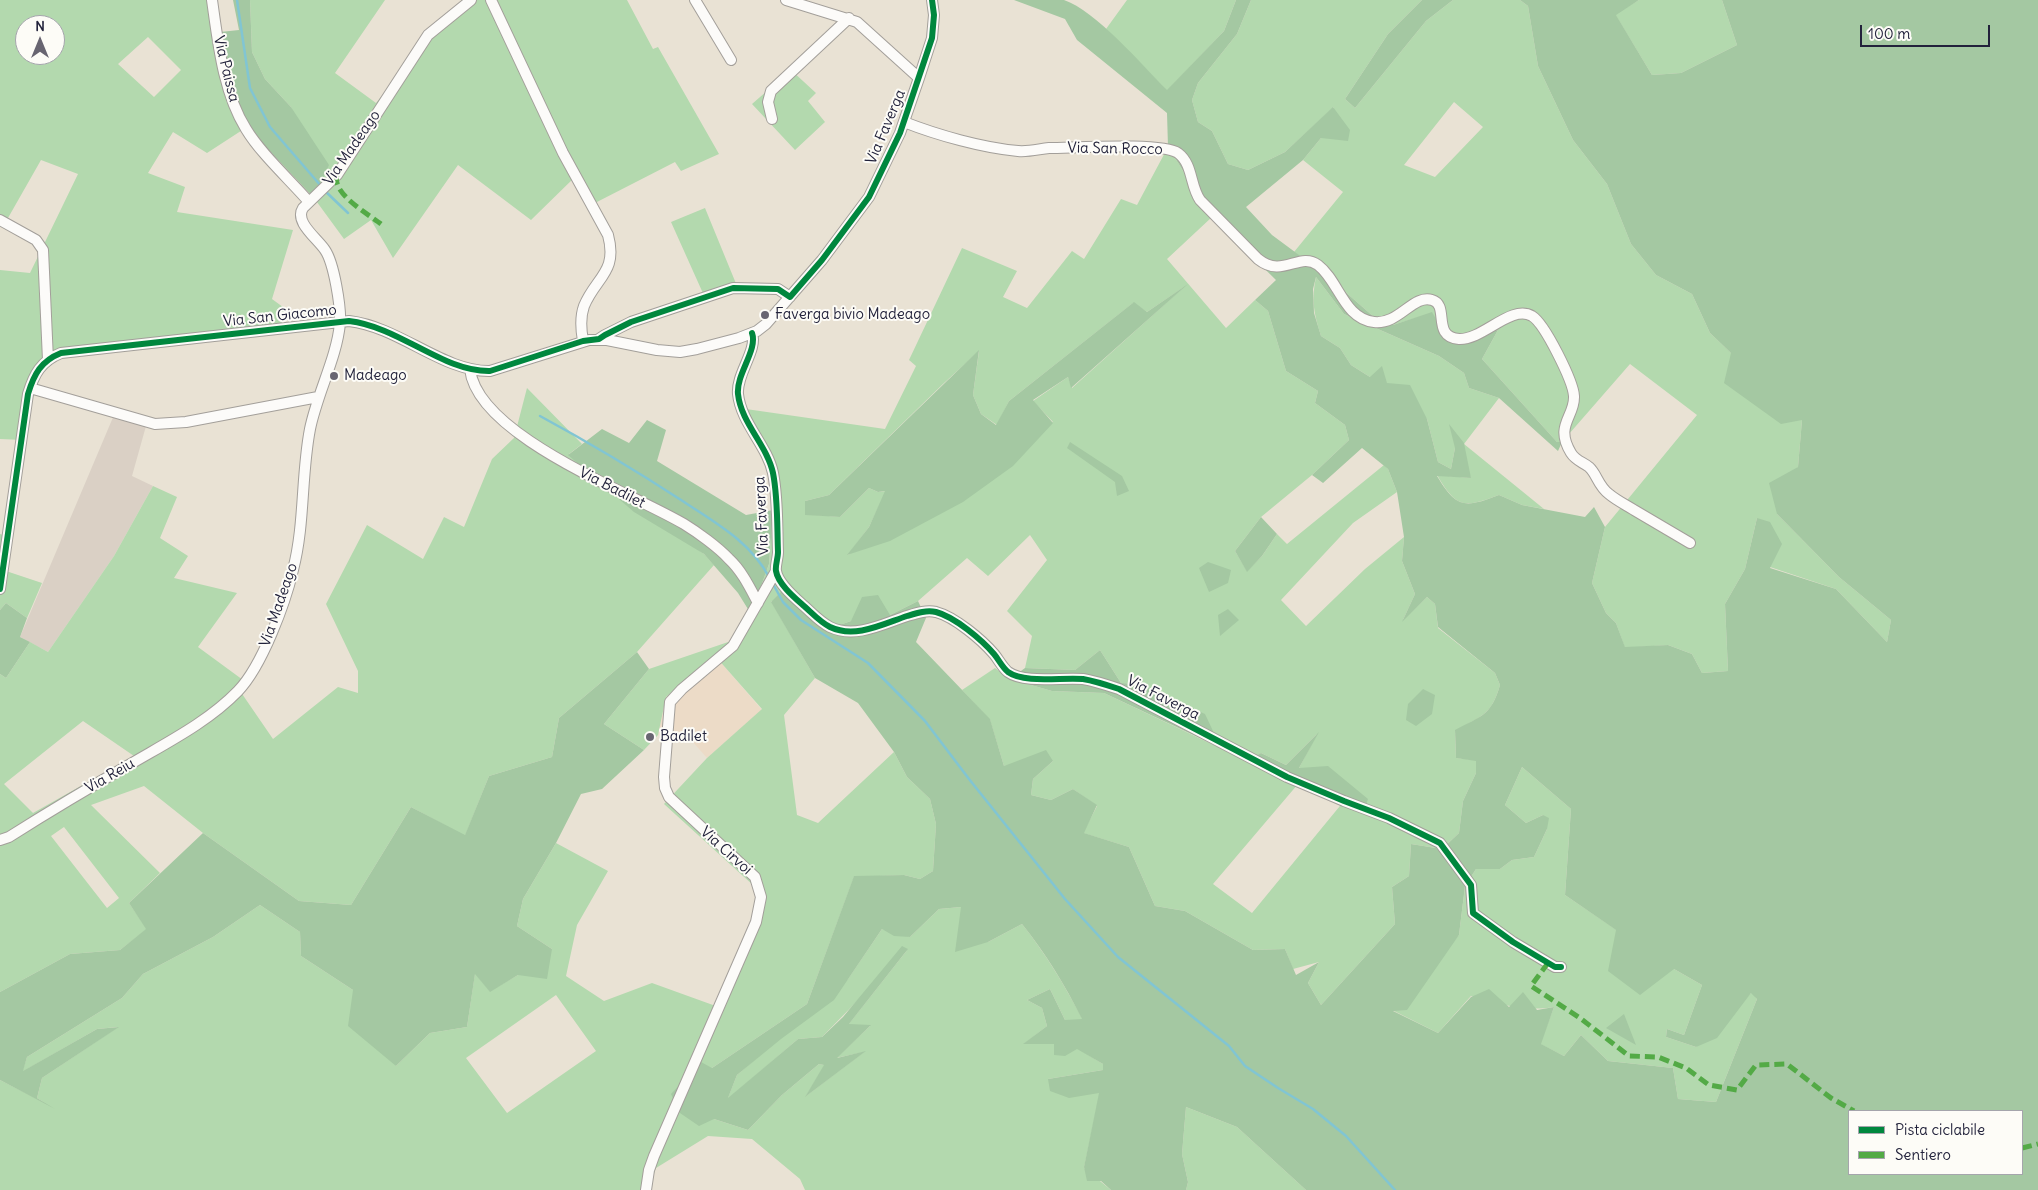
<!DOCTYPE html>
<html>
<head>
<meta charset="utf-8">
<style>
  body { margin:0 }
  #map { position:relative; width:2038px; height:1190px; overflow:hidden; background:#e9e2d4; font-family:Delius,sans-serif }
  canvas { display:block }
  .legend { position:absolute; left:1848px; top:1110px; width:175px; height:65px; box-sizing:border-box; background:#fdfcf7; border:1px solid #a5a5ac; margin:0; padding:6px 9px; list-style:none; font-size:15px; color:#22223b }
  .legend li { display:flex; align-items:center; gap:10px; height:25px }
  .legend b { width:25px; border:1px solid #a5a5ac }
  .north { position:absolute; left:15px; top:15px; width:50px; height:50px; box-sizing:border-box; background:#fdfcf7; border:1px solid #a5a5ac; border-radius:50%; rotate:0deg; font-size:14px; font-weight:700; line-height:20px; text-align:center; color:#22223b }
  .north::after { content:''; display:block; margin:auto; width:18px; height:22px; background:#686571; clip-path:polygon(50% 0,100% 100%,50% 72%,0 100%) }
  .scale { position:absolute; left:1860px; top:25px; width:130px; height:22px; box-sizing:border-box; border:2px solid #22223b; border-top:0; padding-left:6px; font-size:15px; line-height:18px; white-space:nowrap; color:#22223b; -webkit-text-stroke:4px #fdfcf7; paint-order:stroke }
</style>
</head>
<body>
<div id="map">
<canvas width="2038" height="1190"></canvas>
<ul class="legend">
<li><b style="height:6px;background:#00873e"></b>Pista ciclabile</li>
<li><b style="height:6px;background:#53aa46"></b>Sentiero</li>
</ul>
<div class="north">N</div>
<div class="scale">100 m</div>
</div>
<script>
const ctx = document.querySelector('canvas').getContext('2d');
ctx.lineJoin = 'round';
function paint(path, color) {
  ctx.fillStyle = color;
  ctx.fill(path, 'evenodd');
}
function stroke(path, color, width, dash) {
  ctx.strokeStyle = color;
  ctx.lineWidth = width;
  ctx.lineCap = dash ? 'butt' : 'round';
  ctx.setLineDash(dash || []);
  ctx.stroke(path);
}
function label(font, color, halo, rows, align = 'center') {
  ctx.font = font + ' Delius,sans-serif';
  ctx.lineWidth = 4;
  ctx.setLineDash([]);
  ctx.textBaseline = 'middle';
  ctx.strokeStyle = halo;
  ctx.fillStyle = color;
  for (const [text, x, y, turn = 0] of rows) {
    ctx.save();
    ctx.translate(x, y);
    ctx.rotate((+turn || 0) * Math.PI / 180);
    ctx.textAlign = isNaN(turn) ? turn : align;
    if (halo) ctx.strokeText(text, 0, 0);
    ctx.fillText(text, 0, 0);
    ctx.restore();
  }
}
paint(new Path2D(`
  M716 657 762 710 707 758 684 732 668 743 658 735 666 697Z`), '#ecdbc7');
paint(new Path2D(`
  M114 415 146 426 132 476 153 486 114 556 48 652 20 637Z`), '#dad0c5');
paint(new Path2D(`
  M0 0H215L220 32 247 127 207 153 173 132 148 173 185 187 177 212 293 230 272 299 287 310 277 333 59 358 44 366 35 378 23 440 0 439V270L30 273 78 174 41 160 4 225 0 223ZM25 25H55V55H25ZM148 37 181 70 154 97 118 64Z
  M250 0H385L335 73 376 103 462 0H627L653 49 658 47 719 154 681 171 675 162 593 204 577 175 531 220 458 165 393 258 371 220 344 239 314 198 291 107 265 79 252 52Z
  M1127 0H1236L1224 31 1167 91 1106 29Z
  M1251 0H1422L1388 34 1345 99 1355 108 1426 21 1453 0H1520L1528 6 1538 66 1573 140 1607 184 1631 244 1656 275 1692 294 1710 333 1802 420 1798 467 1777 514 1839 577 1891 620 1887 642 1836 589 1770 567 1757 518 1745 569 1725 604 1728 671 1702 673 1692 654 1668 645 1625 648 1616 623 1606 613 1592 583 1605 527 1697 415 1630 364 1562 442H1557L1482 359 1498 330 1448 339 1432 313 1393 325 1374 317 1326 275 1294 252 1343 192 1303 160 1321 138 1334 107 1285 152 1248 170 1228 164 1212 131 1198 122 1192 100 1198 83 1237 34ZM1454 102 1483 127 1435 177 1404 165Z
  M1639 0H1722L1737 45 1681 73 1652 75 1615 14Z
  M791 70 816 93 808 101 825 122 795 150 752 104Z
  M1168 147 1212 217 1167 259 1226 328 1255 300 1268 311 1286 371 1318 391 1315 403 1345 425 1349 440 1312 475 1261 517 1235 551 1247 571 1262 556 1277 534 1287 544 1384 465 1388 469 1397 492 1353 523 1281 600 1306 626 1365 569 1404 537 1402 561 1415 594 1403 620 1427 597 1435 604 1438 628 1495 673 1500 685C1491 716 1481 716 1455 731L1456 758 1476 760V773L1463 801 1459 833 1442 849 1411 844 1409 876 1392 887 1395 924 1321 1005 1308 983 1319 962 1293 969 1285 949 1253 950 1185 911 1155 906 1129 847 1083 833 1097 806 1073 789 1051 800 1031 795 1033 779 1053 761 1004 766 990 720 962 690 995 668 1010 679 1052 691 1104 693 1220 748 1140 684 1121 683 1100 650 1075 670 1025 668 1032 636 1007 611 1047 560 1030 535 988 576 967 558 918 601 890 615 851 621 828 629 771 601 815 678 784 715 797 815 818 823 894 752 907 777 930 799 936 824 933 871 920 879 904 875 854 877 807 1004 712 1068 714 1119 748 1130 782 1095 819 1064 825 1065 806 1096 864 1052 836 1058 870 1026 848 1025 908 949 822 1037 798 1039 727 1100 737 1075 848 979 882 929 910 937 939 909 961 907 988 942 1022 924C1046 954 1065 986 1083 1020H1065L1050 989 1027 1000 1042 1008 1047 1026 1024 1044H1054L1077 1048 1103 1064V1070L1048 1079 1100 1092 1084 1168 1111 1190H805L800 1179 752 1139 708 1136 656 1168 648 1190H0V1080L45 1103 37 1098 42 1078 118 1027 97 1029 22 1072 27 1057 122 998 143 974 213 937 260 905 300 932 301 956 353 990 396 1066 430 1033 467 1027 475 973 490 991 518 975 552 949 517 926 523 899 556 843 608 871 577 925 566 976 604 1001 652 983 724 1009 760 925 765 896 664 804 707 758 762 709 716 657 666 697 658 735 644 750 604 724 649 669 734 640 751 614 769 564 773 510 771 476 739 408 885 429 916 366 909 360 962 248 1017 271 1003 297 1027 308 1072 251 1084 259 1121 199 1137 205ZM1184 287 1072 388 1068 377 1033 401 1053 422 848 555 869 527 886 491 878 492 869 488 840 517 805 514V501L829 495 943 384 979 351 973 395 981 414 997 425 1009 401 1133 303 1147 312ZM1317 734 1299 768 1344 801 1252 913 1213 884 1298 784 1247 762 1261 753 1286 765ZM556 995 596 1051 507 1113 466 1058Z
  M705 208 737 286 706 300 671 222Z
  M1316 277 1344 314 1439 356 1464 373 1469 388 1499 398 1464 444 1544 509 1522 505 1499 495C1464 508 1457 509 1437 475L1471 478 1455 448 1451 469 1438 462 1427 419 1387 383 1370 377 1351 365 1340 348 1321 336C1314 314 1311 300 1316 277Z
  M527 388 582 444 569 454 704 554 714 565 637 652 559 718 552 757 489 776 465 836 411 807 351 905 299 901 203 833 144 786 91 805 160 873 129 903 147 929 120 950 70 954 0 992V674L6 678 30 642 48 652 114 556 153 486 177 497 160 538 188 556 174 578 237 593 198 647 243 680 238 688 273 739 338 687 358 693V671L326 604 367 525 423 559 444 517 464 527 492 459 514 438ZM83 721 134 756 33 813 4 784ZM64 827 119 898 107 908 51 836Z
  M0 534 11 537 6 571 42 583 27 618 6 603 0 610Z
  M1522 767 1571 809 1565 895 1674 969 1702 985 1684 1035 1667 1029 1666 1037 1696 1047 1752 992 1757 999 1716 1102 1678 1099 1673 1068 1608 1061 1581 1035 1564 1056 1540 1044 1554 1007C1525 1012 1499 1004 1471 996L1438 1033 1392 1010 1459 935 1465 886 1476 869H1500L1512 860 1534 857 1547 829 1543 815 1526 823 1505 805Z
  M1186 1107 1237 1127 1306 1190H1186L1188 1182 1182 1154Z`), '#b3d9ae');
paint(new Path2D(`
  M233 0H250L252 52 265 79 291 107 329 165 314 198 247 127 230 77 220 32 239 30Z
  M1014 0H1064C1095 10 1143 66 1167 90L1224 31 1236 0H1251L1237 34 1198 83 1192 100 1198 122 1212 131 1228 164 1248 170 1285 152 1333 107 1350 130 1348 141 1321 138 1303 160 1246 207 1272 235 1326 275 1374 317 1393 325 1432 312 1448 339 1498 330 1482 359 1557 442H1562L1558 451 1499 398 1469 388 1464 373 1439 356 1344 314 1316 277 1313 289 1314 313 1321 336 1340 348 1351 365 1370 377 1382 366 1387 383 1410 385 1427 419 1438 462 1451 469 1455 448 1449 424 1464 443 1471 478 1437 476C1457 509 1465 508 1499 495L1522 505 1585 517 1594 507 1605 527 1592 583 1606 613 1616 623 1625 647 1668 645 1692 654 1702 673 1728 671 1725 604 1745 569 1757 518 1770 522 1782 544 1770 568 1836 589 1887 642 1891 620 1839 577 1777 514 1769 483 1798 467 1802 420 1781 424 1724 383 1731 353 1710 333 1692 294 1656 275 1631 244 1607 184 1573 140 1538 66 1528 6 1520 0H1639L1616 15 1652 75 1681 73 1737 45 1722 0H2038V1190H1306L1237 1127 1186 1107 1182 1154 1188 1182 1186 1190H1111L1101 1181H1087L1084 1167 1099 1093 1069 1098 1050 1091 1048 1079 1103 1070V1064L1077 1049 1065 1056 1054 1055V1044H1023L1047 1026 1042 1008 1027 1000 1050 989 1065 1020 1082 1019C1065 985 1046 954 1022 924L988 942 955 952 961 907 939 909 910 937 894 936 882 929 834 1000 781 1039 737 1075 728 1098 798 1039 822 1037 843 1017 902 946 908 949 849 1024 871 1025 837 1058 866 1051 805 1097 824 1065 819 1064 782 1095 748 1130 714 1119 699 1126 680 1113 671 1094 701 1062 712 1068 807 1004 854 876 904 875 920 879 933 871 936 824 930 799 907 777 894 752 858 703 815 678 771 602 783 590 828 629 851 621 862 597 878 595 890 615 918 601 926 618 916 642 990 719 1004 766 1046 750 1053 761 1033 779 1031 795 1051 800 1073 789 1097 805 1084 833 1129 847 1155 906 1185 911 1253 950 1285 949 1296 975 1319 962 1308 983 1321 1005 1395 924 1392 887 1409 876 1411 844 1442 849 1459 833 1463 801 1476 773V761L1456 758 1455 730C1481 716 1491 716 1500 685L1495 673 1438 627 1435 604 1427 597 1402 622 1415 594 1402 561 1404 537 1397 492 1388 469 1362 448 1323 483 1312 475 1349 440 1345 425 1315 403 1318 391 1286 371 1268 311 1255 300 1276 280 1212 217 1168 147 1167 113 1077 40 1065 19ZM1522 767 1571 809 1565 895 1616 930 1608 971 1640 995 1674 969 1702 985 1684 1035 1667 1029 1666 1037 1696 1047 1717 1038 1751 993 1757 999 1716 1102 1678 1099 1673 1068 1608 1061 1581 1035 1564 1056 1541 1044 1554 1007 1537 1010 1523 992 1509 1007 1489 989 1471 997 1438 1033 1393 1011 1407 1010 1459 935 1465 886 1476 869H1500L1512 860 1534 857 1547 829 1549 818 1543 815 1526 823 1505 805ZM1849 1111H2022V1174H1849Z
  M1422 0H1453L1426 21 1355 108 1345 99 1388 34Z
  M1188 284 1071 388 1068 377 1033 400 1053 423 1013 466 963 502 890 541 847 555 869 527 885 491 878 492 869 488 840 517 805 515V501L829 495 979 350 973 395 981 414 996 425 1009 401 1134 302 1147 312Z
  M647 420 666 430 657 461 746 515 773 510 769 564 751 614 738 593 704 554 634 512 568 455 602 429 629 443Z
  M1070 442 1122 476 1129 491 1117 496 1115 482 1067 448Z
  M1261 517 1277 534 1262 556 1247 572 1235 551Z
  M1208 562 1231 570 1228 583 1209 592 1199 568Z
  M6 603 27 618 20 637 30 642 6 678 0 674V610Z
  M1228 609 1239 620 1220 636 1218 615Z
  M1100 650 1121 683 1140 684 1205 714 1221 748 1104 693 1052 691 1010 679 1025 668 1075 670Z
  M637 652 649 669 604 724 644 750 602 789 581 794 556 843 523 899 517 926 552 949 547 979 518 975 490 992 475 974 467 1027 430 1033 396 1066 348 1026 353 990 301 956 300 932 260 905 213 937 143 974 122 998 27 1057 23 1071 97 1029 119 1027 42 1078 37 1098 55 1109 0 1080V992L70 954 120 950 146 929 129 903 203 833 299 901 351 905 411 807 465 835 489 776 552 757 559 718Z
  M1423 689 1435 695 1432 714 1416 726 1406 720 1408 704Z
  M1319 732 1299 768 1328 766 1368 799 1366 805 1298 784 1246 761 1261 753 1286 765Z
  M1624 1014 1636 1045 1606 1028Z`), '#a4c8a2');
stroke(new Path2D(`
  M237 0 250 88 270 127 321 186
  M324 190 348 213
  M540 416C588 442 635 470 681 500 714 522 750 541 769 577
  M773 584 783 602 801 620 868 663 925 721 969 779 1065 899 1118 957 1229 1046 1245 1066 1278 1088 1313 1109 1346 1136 1395 1190`), '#81c5d3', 2.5);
const minor = new Path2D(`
  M212 0C218 42 223 92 246 129 261 154 290 180 309 202
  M491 0 563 153 608 235C618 272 596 277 584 306 580 317 581 330 583 341
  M695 0 731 60
  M786 0 857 22 919 78
  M772 119 768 102 771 91 849 18
  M904 122C937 135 983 148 1018 151 1029 152 1039 149 1049 148 1073 148 1162 142 1178 153 1193 164 1190 186 1200 200L1258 259C1283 279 1299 251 1318 265 1339 281 1344 319 1374 322 1399 325 1413 294 1432 300 1450 305 1431 337 1459 339 1483 340 1511 304 1532 316 1545 324 1573 381 1574 396 1575 417 1554 425 1571 453 1576 461 1583 462 1589 467 1597 474 1598 486 1609 494 1616 500 1626 505 1634 510 1653 521 1671 532 1690 543
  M0 220 36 240 43 250 48 360
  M752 333C758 350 736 374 738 394 741 423 767 445 773 473 778 498 777 527 778 552 778 558 775 566 776 571 778 584 795 598 804 606 812 613 820 622 830 627 855 639 883 624 907 616 917 613 926 610 936 612 955 617 982 640 994 654 999 660 1002 667 1008 672 1025 684 1062 677 1083 679 1095 681 1107 685 1119 689L1287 777 1344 801 1389 818 1440 843 1471 885 1473 913 1513 942 1555 967H1561
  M599 339 605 335 631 322 733 288 778 289 790 297
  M470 369C477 436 632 493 684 524 697 532 718 547 729 559 742 571 750 588 758 603
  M30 388 155 424 186 422 318 397
  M0 589 28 394C34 374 41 361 61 353L349 321C400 327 443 372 490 371L589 340H607L657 350 680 352 697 349 739 338 757 331 766 324 822 260 869 197 900 133 919 78 932 38 934 15 932 0
  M0 840 9 837C50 811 92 786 134 762 170 741 209 721 238 691 262 666 285 604 293 570 305 524 301 475 310 429 317 394 337 357 340 323 341 307 334 263 325 250 317 238 294 222 303 208L337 175 428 35 471 0
  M646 1190 649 1170 654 1156 756 922 761 897 755 877 669 797 665 788 664 777 670 702 682 689 733 646 776 571`);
stroke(minor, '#a39f9a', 12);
stroke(minor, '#fcfbf9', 10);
stroke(new Path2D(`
  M337 175C331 193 368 214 381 224
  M1548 963 1531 986 1580 1018 1629 1056 1658 1057 1686 1068 1709 1085 1737 1090 1756 1065 1787 1064 1831 1098 1854 1111
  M2022 1148 2038 1144`), '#53aa46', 5, [10, 5]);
stroke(new Path2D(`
  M752 333C758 350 736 374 738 394 741 423 767 445 773 473 778 498 777 527 778 552 778 558 775 566 776 571 778 584 795 598 804 606 812 613 820 622 830 627 855 639 883 624 907 616 917 613 926 610 936 612 955 617 982 640 994 654 999 660 1002 667 1008 672 1025 684 1062 677 1083 679 1095 681 1107 685 1119 689L1287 777 1344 801 1389 818 1440 843 1471 885 1473 913 1513 942 1555 967H1561
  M0 589 28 394C34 374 41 361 61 353L349 321C400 327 443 372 490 371L583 341 599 339 605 335 631 322 733 288 778 289 790 297 822 260 869 197 900 133 932 38 934 15 932 0`), '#00873e', 6);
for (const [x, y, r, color] of [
  [765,315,5,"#686571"],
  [334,376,5,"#686571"],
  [650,737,5,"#686571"]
]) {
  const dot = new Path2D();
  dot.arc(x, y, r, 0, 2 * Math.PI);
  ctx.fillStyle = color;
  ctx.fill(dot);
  stroke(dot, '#fdfcf7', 2);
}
label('15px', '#22223b', '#fdfcf7', [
  ["Via Paissa",226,69,76],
  ["Via Faverga",886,127,-67],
  ["Via Madeago",352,148,-55],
  ["Via San Rocco",1115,149,1],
  ["Via San Giacomo",280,316,-6],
  ["Via Badilet",612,488,27],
  ["Via Faverga",762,516,-93],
  ["Via Madeago",279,605,-71],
  ["Via Faverga",1163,698,27],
  ["Via Reiu",110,776,-30],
  ["Via Cirvoi",726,851,42]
]);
label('15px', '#22223b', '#fdfcf7', [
  ["Faverga bivio Madeago",775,315],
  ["Madeago",344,376],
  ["Badilet",660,737]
], 'left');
</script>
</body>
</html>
